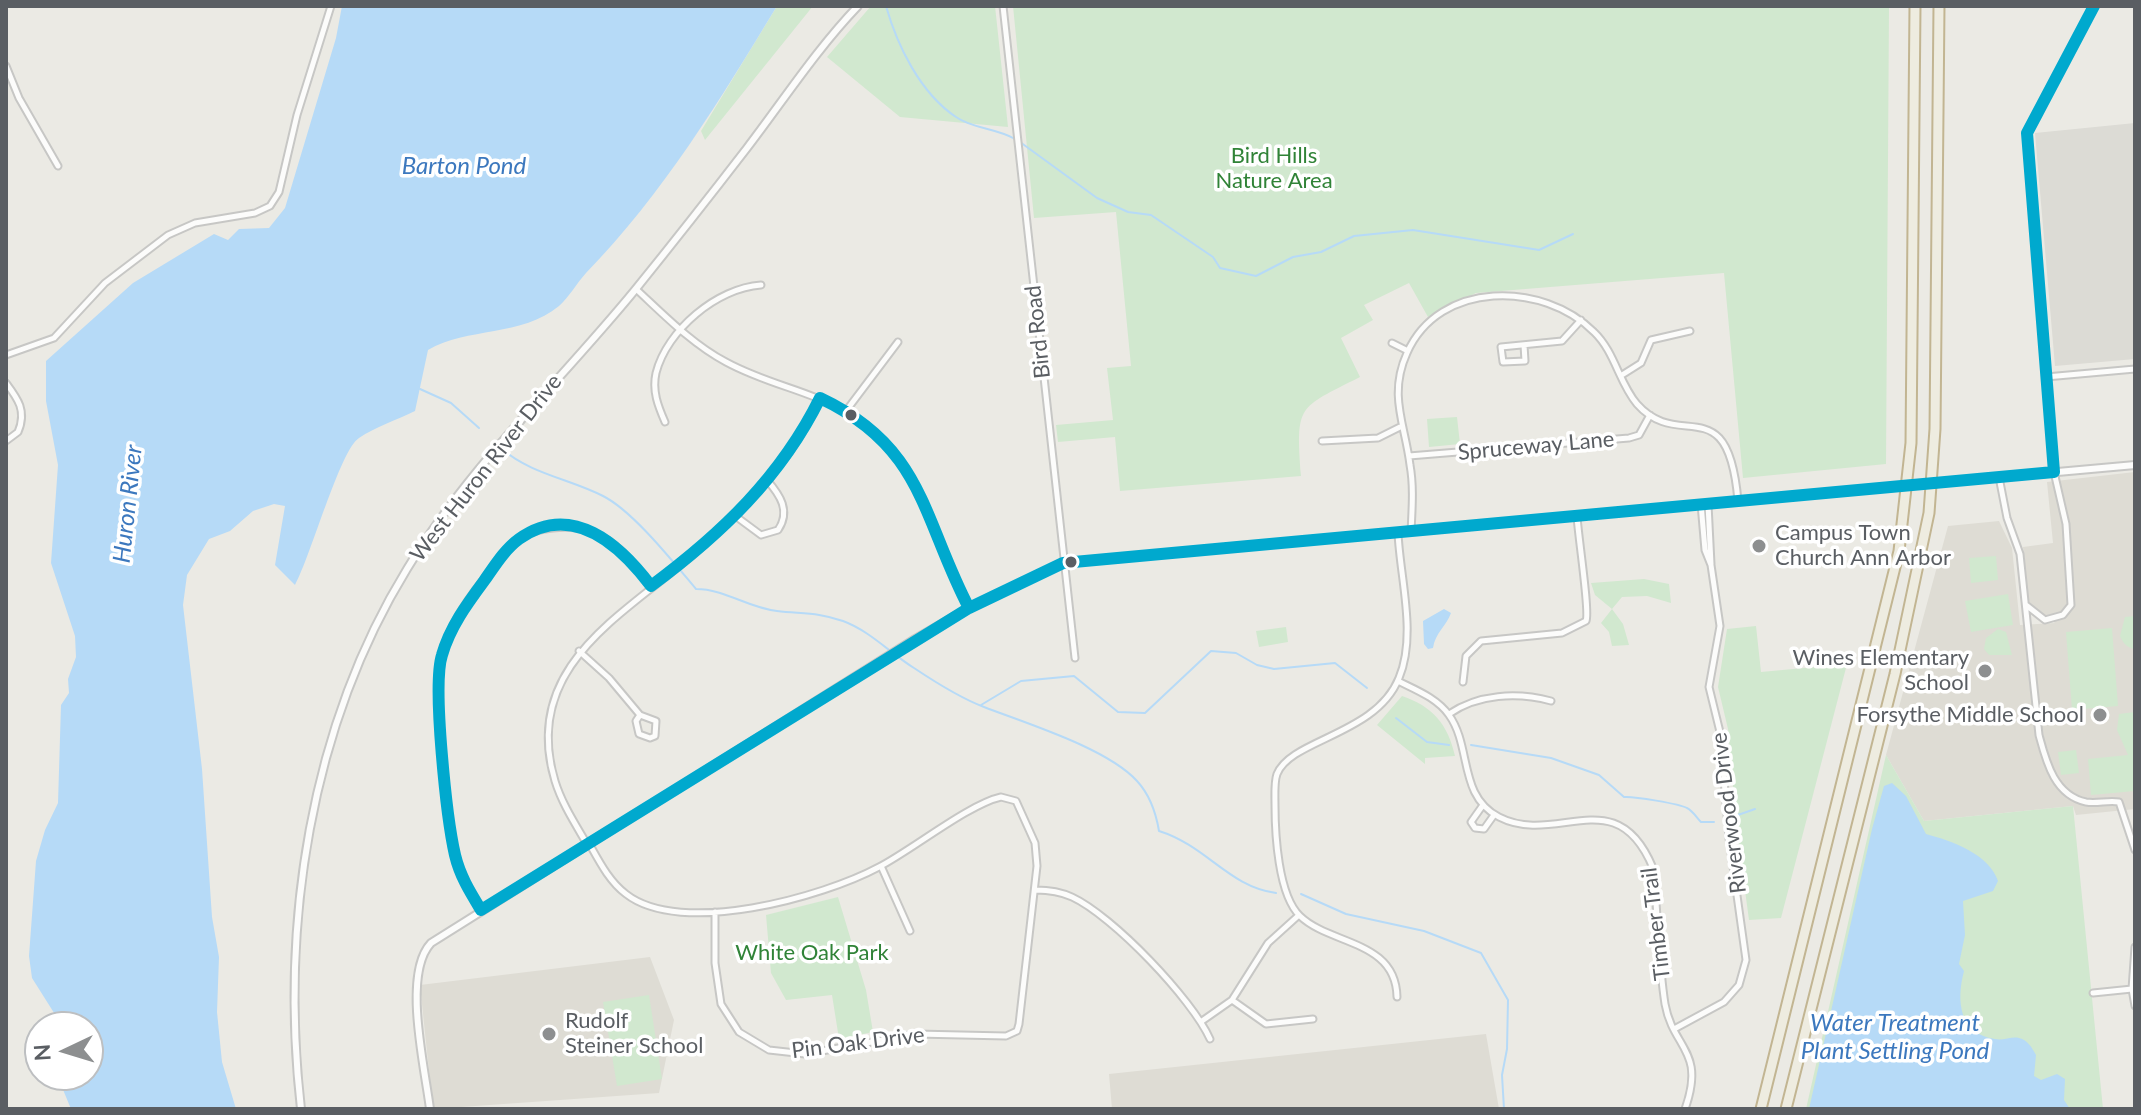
<!DOCTYPE html>
<html>
<head>
<meta charset="utf-8">
<style>
  body { margin:0 }
  #map { position:relative; width:2141px; height:1115px; overflow:hidden; background:#ebeae4; font-family:Lato,sans-serif }
  canvas { display:block }
  .frame { position:absolute; inset:0; border:8px solid #5a5e63; pointer-events:none }
  .north { position:absolute; left:24px; top:1011px; width:80px; height:80px; box-sizing:border-box; background:#fff; border:2px solid #bdbfc1; border-radius:50%; rotate:266deg; font-size:22px; font-weight:700; line-height:32px; text-align:center; color:#5a5e63 }
  .north::after { content:''; display:block; margin:auto; width:28px; height:36px; background:#8d8f90; clip-path:polygon(50% 0,100% 100%,50% 72%,0 100%) }
</style>
</head>
<body>
<div id="map">
<canvas width="2141" height="1115"></canvas>
<div class="frame"></div>
<div class="north">N</div>
</div>
<script>
const ctx = document.querySelector('canvas').getContext('2d');
ctx.lineJoin = 'round';
function paint(path, color) {
  ctx.fillStyle = color;
  ctx.fill(path, 'evenodd');
}
function stroke(path, color, width, dash) {
  ctx.strokeStyle = color;
  ctx.lineWidth = width;
  ctx.lineCap = dash ? 'butt' : 'round';
  ctx.setLineDash(dash || []);
  ctx.stroke(path);
}
function label(font, color, halo, rows, align = 'center') {
  ctx.font = font + ' Lato,sans-serif';
  ctx.lineWidth = 7;
  ctx.setLineDash([]);
  ctx.textBaseline = 'middle';
  ctx.strokeStyle = halo;
  ctx.fillStyle = color;
  for (const [text, x, y, turn = 0] of rows) {
    ctx.save();
    ctx.translate(x, y);
    ctx.rotate((+turn || 0) * Math.PI / 180);
    ctx.textAlign = isNaN(turn) ? turn : align;
    if (halo) ctx.strokeText(text, 0, 0);
    ctx.fillText(text, 0, 0);
    ctx.restore();
  }
}
paint(new Path2D(`
  M2135 123V359L2055 366 2035 133Z`), '#dcdbd5');
paint(new Path2D(`
  M2135 472V809L2076 815 2073 806 1924 821 1886 755 1948 526 1999 521 2012 548 2020 625 2055 623 2031 608 2028 601 2023 547 2053 543 2047 482Z
  M650 957 674 1020 659 1093 433 1109 420 985Z
  M1486 1034 1499 1109H1112L1109 1074Z`), '#dedcd4');
paint(new Path2D(`
  M777 6H813L705 140 701 131Z
  M871 6H995L1008 127 900 117 827 57Z
  M1013 6H1889L1886 464 1743 478 1724 273 1476 293 1428 317 1409 283 1364 305 1373 320 1341 338 1360 377C1297 409 1296 404 1301 476L1120 491 1115 437 1058 442 1056 425 1113 420 1107 368 1131 366 1116 212 1034 218Z
  M1457 417 1460 444 1429 447 1427 419Z
  M1996 556 1998 580 1971 583 1969 558Z
  M1644 579 1669 584 1671 603 1647 596 1622 597 1612 609 1623 624 1629 645 1612 646 1609 632 1601 623 1612 609 1595 595 1591 583Z
  M2008 594 2013 625 1971 632 1965 601Z
  M2135 616V649C2127 648 2123 643 2120 636L2125 617Z
  M1756 626 1761 672 1847 664 1781 918 1749 920 1737 831 1728 729 1718 687 1727 629Z
  M1286 627 1288 642 1259 647 1256 631Z
  M2112 628 2118 706 2072 710 2066 632Z
  M1998 629 2006 632 2012 655H1989L1984 649 1986 638Z
  M1402 696C1432 706 1448 724 1455 756L1425 758V764L1377 725Z
  M2135 712V791L2091 795 2088 759 2128 755 2117 730 2119 714Z
  M2076 750 2079 773 2061 775 2058 752Z
  M1886 755 1924 821 2073 806 2103 1109H1806Z
  M838 897 866 990 873 1032 839 1039 832 995 786 1000 771 973 766 915Z
  M649 995 662 1079 617 1086 603 1002Z`), '#d1e8cf');
paint(new Path2D(`
  M342 6H777C720 100 663 194 586 273 577 283 569 297 559 306 522 337 467 327 428 350L415 411C397 420 375 427 359 438 340 450 311 556 295 585L275 565 285 506 274 504 253 511 230 531 209 539 187 575 183 605 202 769 212 917 219 957 217 1012 222 1062 236 1109H71L57 1075H88V1027H57L56 1016 32 978 29 956 36 861 45 830 58 803 61 705 69 693 68 679 76 657 75 636 51 563 58 465 46 401V361L133 283 214 234 228 240 239 229 269 228 285 208 336 38Z
  M1444 609 1451 613C1447 625 1435 633 1433 648L1428 649 1424 644 1423 621Z
  M1892 783 1906 796 1926 834C1952 841 1989 854 1998 881L1993 891 1963 901 1965 935 1959 964 1964 971C1956 1001 1959 1034 1995 1039 2003 1041 2012 1036 2019 1038 2028 1040 2032 1048 2036 1055L2034 1076 2041 1080 2057 1074 2065 1079 2064 1100 2070 1109H1809L1872 829 1884 786Z`), '#b6daf7');
stroke(new Path2D(`
  M886 6C897 45 920 93 956 117 973 129 996 128 1015 139
  M1020 142 1097 198 1128 212 1151 215 1213 257 1220 268 1256 276 1293 257 1321 252 1354 236 1413 230 1539 250 1573 234
  M420 389 451 403 479 428
  M502 449C531 474 570 479 603 496 633 511 674 563 696 589 725 589 748 608 777 611 802 614 818 612 843 621 870 631 890 653 914 668 935 682 960 698 984 707 1025 723 1107 748 1137 781 1150 795 1156 813 1159 831 1207 846 1229 887 1276 893
  M981 705 1021 681 1074 676 1118 712 1145 713 1211 651 1236 653 1257 665 1274 669 1335 663 1367 688
  M1396 718 1427 742 1449 745
  M1471 745 1551 758 1599 775 1624 797C1633 796 1680 804 1687 808 1692 810 1697 818 1701 822H1714
  M1735 816 1755 809
  M1301 894 1346 914 1424 931 1481 953 1508 1000 1507 1049 1502 1075 1504 1109`), '#b6daf7', 2);
const minor = new Path2D(`
  M1003 6 1075 658
  M6 66 19 98 58 166
  M636 289C663 314 692 344 726 362 787 395 839 390 891 450 931 496 940 556 969 608
  M1392 343 1408 351
  M1524 345 1525 361 1503 362 1501 347 1562 341 1581 320
  M6 355 54 338 105 283 168 235 195 223 255 213 270 206 279 192 297 115 331 6
  M1622 375 1641 363 1651 340 1690 331
  M2046 377 2135 369
  M6 383C18 399 27 411 18 432L6 441
  M846 411 898 342
  M665 422C658 406 652 391 656 373 667 330 717 288 761 285
  M1322 441 1378 438 1400 427
  M1409 456 1629 438 1639 435 1650 415
  M1999 477 2007 518 2020 554 2039 735C2046 761 2054 795 2086 802 2097 804 2108 800 2119 802L2135 850
  M1708 504 1711 564
  M734 515 761 535 778 530C791 511 780 495 767 480
  M1411 532C1412 510 1414 487 1410 465 1405 424 1388 395 1407 353 1439 280 1543 281 1594 332 1615 352 1619 383 1637 404 1680 453 1728 386 1738 501
  M2026 605 2045 620 2063 615 2071 605 2066 524 2054 472
  M579 651 609 678 640 715 636 721 639 734 650 738 655 736 656 721 640 715
  M1398 681C1416 690 1437 698 1449 715 1472 747 1458 796 1499 817 1557 847 1616 779 1653 868 1658 913 1658 959 1665 1004 1673 1049 1706 1050 1685 1109
  M1463 682 1466 656 1481 641 1562 633 1586 621C1590 612 1578 535 1577 516
  M1449 714C1478 694 1517 692 1551 701
  M1483 805 1471 822 1475 828 1484 829 1494 815
  M590 845C600 863 610 882 626 894 681 937 823 897 879 867 912 850 969 804 1001 797L1016 801 1035 843 1037 866 1019 1024 1017 1031 1006 1036 916 1034 805 1054 769 1050 739 1032 721 1004 715 963V912
  M588 846C576 825 562 804 555 781 519 662 632 611 703 546 749 504 796 455 820 398
  M881 866 910 931
  M1036 890C1048 890 1061 892 1072 897 1113 916 1192 999 1210 1039
  M481 910C473 897 463 883 458 867 446 824 433 704 441 661 446 631 464 604 483 580 494 566 504 550 519 539 529 532 541 529 553 528 601 522 625 551 651 586
  M2135 947 2132 989 2135 1006
  M2093 993 2132 989
  M1397 997C1396 940 1330 945 1300 916 1278 895 1275 833 1275 805 1275 796 1274 782 1277 774 1291 739 1376 735 1399 678 1417 635 1400 578 1398 533
  M1232 1000 1266 1024 1313 1019
  M1202 1021 1232 1000 1268 943 1299 915
  M1676 1028 1724 1002 1739 985 1746 960 1729 838 1720 732 1709 687 1720 626 1711 565 1705 550 1701 504`);
const tertiary = new Path2D(`
  M2054 472 2027 133 2094 6
  M1947 482 2135 465
  M301 1109C280 926 310 727 407 569 470 465 559 383 635 290 673 243 710 196 747 148 783 101 816 50 858 6
  M430 1109C425 1068 402 974 431 943L915 639 969 608 1063 563 1893 487`);
const motorway = new Path2D(`
  M1761 1109 1899 551 1911 443 1915 6
  M1786 1109 1895 674 1929 513 1935 429 1939 6`);
stroke(minor, '#c7c7c5', 9);
stroke(tertiary, '#c7c7c5', 10);
stroke(motorway, '#c2b592', 13);
stroke(minor, '#fcfcfb', 5);
stroke(tertiary, '#fcfcfb', 6);
stroke(motorway, '#eeece0', 9);
const tertiaryBridge = new Path2D(`
  M1893 487 1947 482`);
stroke(tertiaryBridge, '#c7c7c5', 10, []);
stroke(tertiaryBridge, '#fcfcfb', 6);
stroke(new Path2D(`
  M820 398C924 447 922 518 969 608L481 910C470 892 460 876 455 855 447 820 432 686 442 655 450 627 467 604 484 581 494 567 504 550 519 539 572 501 620 545 651 586 721 534 781 477 820 398Z
  M969 608 1063 563 2054 472 2027 133 2094 6`), '#00a9ce', 12);
for (const [x, y, r, color] of [
  [851,415,7,"#5a5e63"],
  [1759,546,8,"#8d8f90"],
  [1071,562,7,"#5a5e63"],
  [1985,671,8,"#8d8f90"],
  [2100,715,8,"#8d8f90"],
  [549,1034,8,"#8d8f90"]
]) {
  const dot = new Path2D();
  dot.arc(x, y, r, 0, 2 * Math.PI);
  ctx.fillStyle = color;
  ctx.fill(dot);
  stroke(dot, '#fff', 3);
}
label('22px', '#308337', '#fff', [
  ["Bird Hills",1274,156],
  ["Nature Area",1274,181],
  ["White Oak Park",812,953]
]);
label('22px', '#5a5e63', '#fff', [
  ["Bird Road",1038,332,-96],
  ["Spruceway Lane",1536,446,-5],
  ["West Huron River Drive",486,468,-52],
  ["Riverwood Drive",1729,813,-97],
  ["Timber Trail",1656,924,-97],
  ["Pin Oak Drive",858,1043,-7]
]);
label('22px', '#5a5e63', '#fff', [
  ["Campus Town",1775,533],
  ["Church Ann Arbor",1775,558],
  ["Wines Elementary",1969,658,"right"],
  ["School",1969,683,"right"],
  ["Forsythe Middle School",2084,715,"right"],
  ["Rudolf",565,1021],
  ["Steiner School",565,1046]
], 'left');
label('italic 24px', '#3c78be', '#fff', [
  ["Barton Pond",464,166],
  ["Huron River",128,504,-84],
  ["Water Treatment",1895,1023],
  ["Plant Settling Pond",1895,1051]
]);
</script>
</body>
</html>
